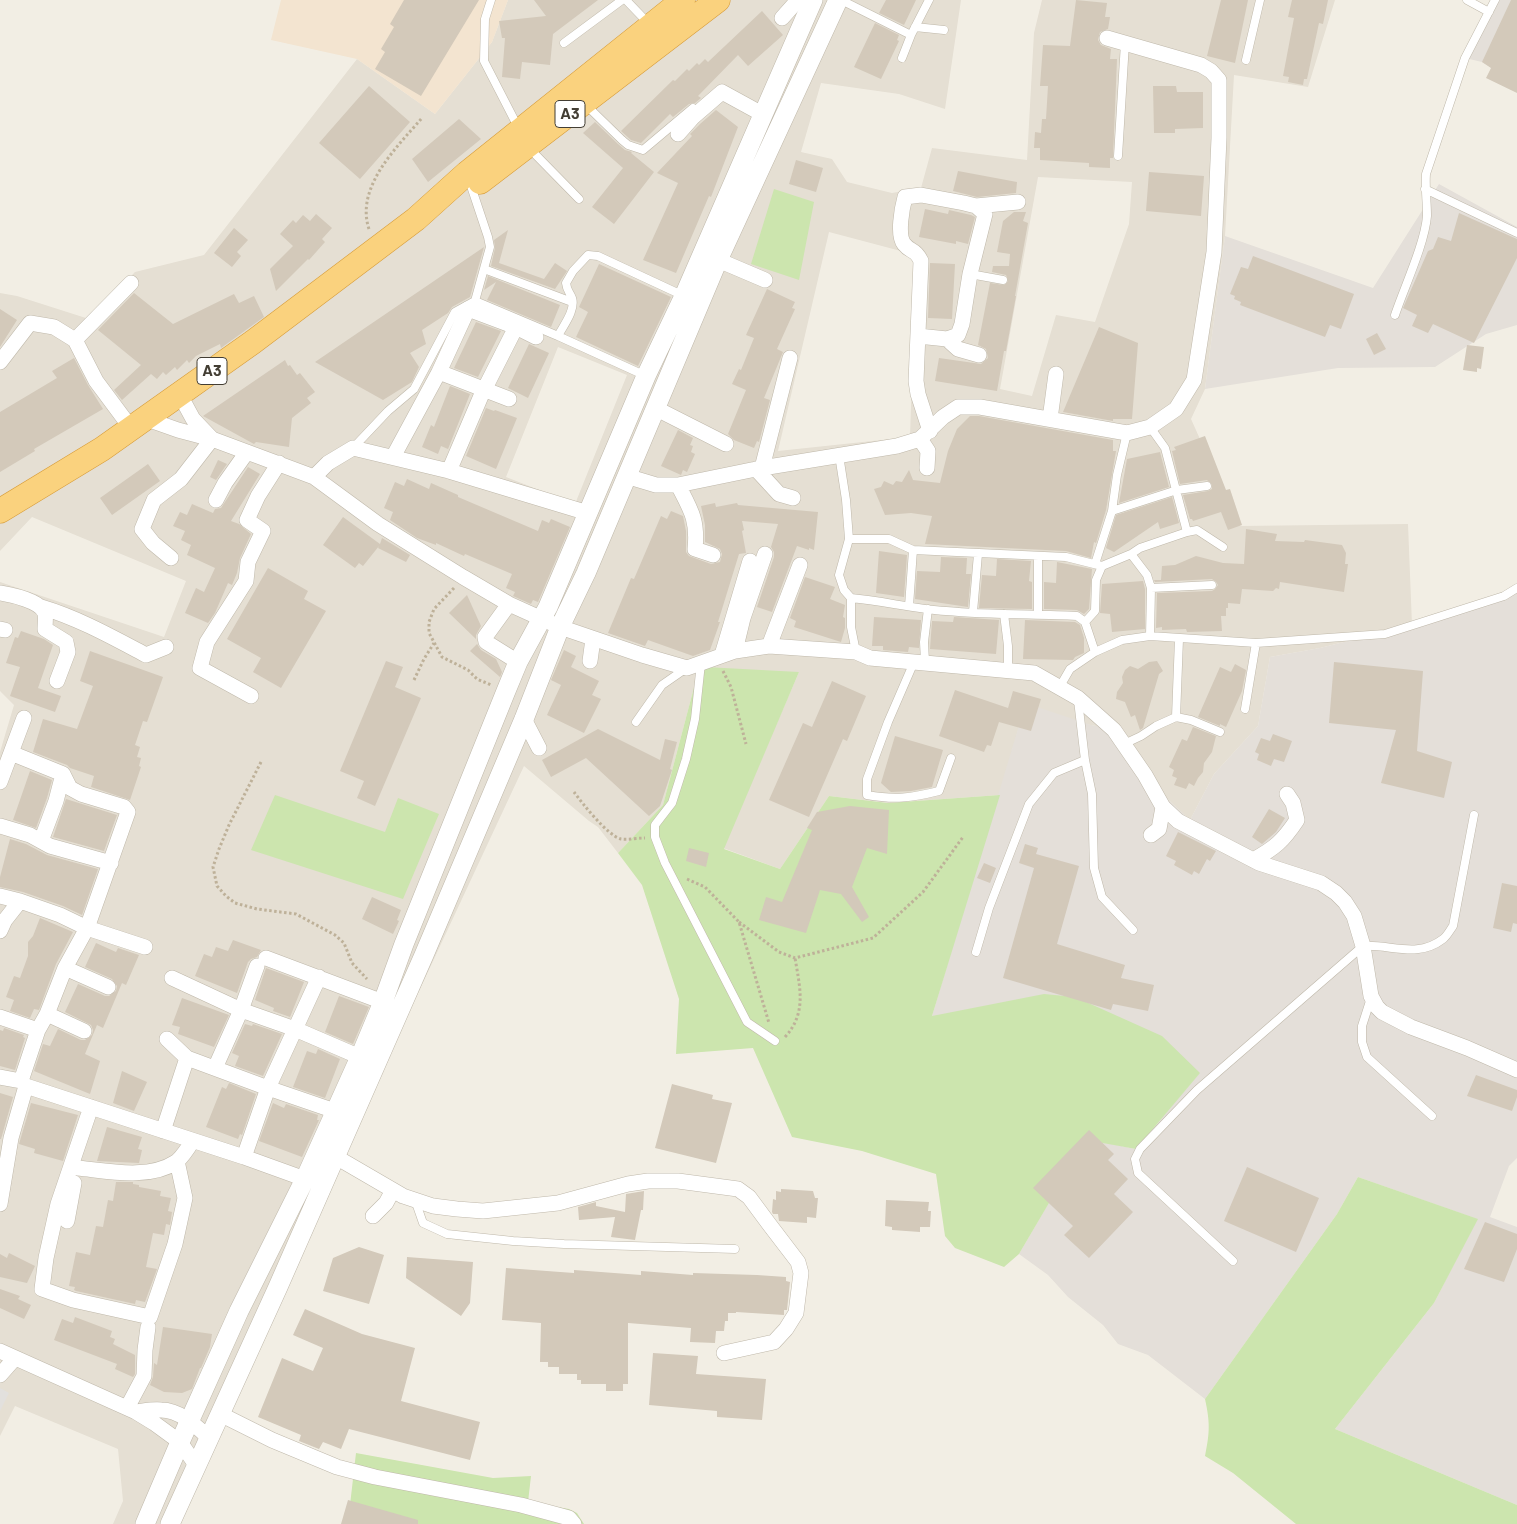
<!DOCTYPE html>
<html>
<head>
<meta charset="utf-8">
<style>
  body { margin:0 }
  canvas { display:block; background:#f2eee4 }
</style>
</head>
<body>
<canvas width="1517" height="1524"></canvas>
<script>
const ctx = document.querySelector('canvas').getContext('2d');
ctx.lineJoin = 'round';
function paint(path, color) {
  ctx.fillStyle = color;
  ctx.fill(path, 'evenodd');
}
function stroke(path, color, width, dash) {
  ctx.strokeStyle = color;
  ctx.lineWidth = width;
  ctx.lineCap = dash ? 'butt' : 'round';
  ctx.setLineDash(dash || []);
  ctx.stroke(path);
}
function label(font, color, halo, rows, align = 'center') {
  ctx.font = font + ' Barlow,sans-serif';
  ctx.lineWidth = 4;
  ctx.setLineDash([]);
  ctx.textBaseline = 'middle';
  ctx.strokeStyle = halo;
  ctx.fillStyle = color;
  for (const [text, x, y, turn = 0] of rows) {
    ctx.save();
    ctx.translate(x, y);
    ctx.rotate((+turn || 0) * Math.PI / 180);
    ctx.textAlign = isNaN(turn) ? turn : align;
    if (halo) ctx.strokeText(text, 0, 0);
    ctx.fillText(text, 0, 0);
    ctx.restore();
  }
}
paint(new Path2D(`
  M508 0H961L945 109 899 94 821 83 801 152 832 159 847 182 892 193 921 188 932 148 1027 160 1034 33 1042 0H1335L1308 87 1234 75 1225 236 1205 389 1191 419 1239 526 1408 524 1412 625 1320 648 1270 657 1258 726 1214 774 1190 820 1127 761 1106 728 1023 712 1000 795 888 803 829 796 780 869 723 848 799 672 697 676 663 805 618 853 598 827 589 821 524 766 406 1019 220 1431 181 1524H113L123 1501 118 1449 15 1406 0 1436V752L14 705 0 691V582L164 637 186 581 32 517 0 551V293L17 296 89 319 135 272 204 255 357 59 435 114 492 42ZM1038 177 1132 182 1129 224 1095 322 1056 315 1032 396 1000 389ZM829 232 916 255 910 437 778 451ZM558 347 627 375 575 504 506 477Z`), '#e5dfd3');
paint(new Path2D(`
  M281 0H508L492 42 435 114 357 59 271 40Z`), '#f3e4d0');
paint(new Path2D(`
  M1495 0H1517V83L1482 62 1465 58Z
  M1439 184 1517 227V325L1486 334 1435 367 1338 368 1205 389 1225 236 1373 288Z
  M1517 588V1158L1509 1166 1490 1217 1517 1227V1505L1335 1429 1434 1303 1477 1219 1358 1177 1337 1214 1205 1399 1148 1355 1118 1344 1103 1325 1068 1297 1048 1275 1019 1254 1086 1139 1136 1149 1199 1073 932 1016 1023 712 1028 704 1091 725 1106 728 1127 761 1190 820 1214 774 1258 726 1270 657 1320 648 1412 625Z`), '#e4dfd9');
paint(new Path2D(`
  M774 189 814 202 799 280 751 264Z
  M705 667 799 672 724 849 780 869 829 796 888 803 1000 795 932 1016 1044 994 1075 997 1162 1036 1200 1073 1136 1149 1086 1140 1019 1254 1004 1267 955 1248 945 1236 936 1174 862 1151 792 1137 753 1048 676 1054 679 999 642 885 618 853 663 805 697 676Z
  M275 795 385 832 398 798 439 814 403 899 251 850Z
  M1358 1177 1478 1219 1434 1303 1335 1429 1517 1505V1524H1296L1233 1473 1205 1456C1210 1432 1210 1422 1205 1399L1337 1214Z
  M356 1453 493 1478 531 1476 528 1502 569 1509 577 1513 584 1524H393L350 1505Z`), '#cce5ae');
paint(new Path2D(`
  M0 1388 9 1393 0 1411Z`), '#e2e0dd');
paint(new Path2D(`
  M404 0H479L421 96 375 69 385 52 381 49 394 27 390 24Z
  M534 0H598L553 34 550 65 522 62 520 79 502 77 505 38H502L499 21 546 16Z
  M886 0H916L904 25 879 13Z
  M1076 0 1107 3 1105 17H1110L1108 29 1100 32 1098 40 1101 45 1111 49 1110 59H1117L1113 158H1110V168L1089 167V163L1040 160V148H1034L1035 132 1041 133 1042 119H1046L1048 86H1040L1043 45 1070 46Z
  M1221 0H1248L1235 63 1207 56Z
  M1292 0H1328L1323 24 1319 23 1307 79H1304L1303 85 1288 82 1289 77 1283 76 1294 18 1288 17Z
  M1511 0H1517V93L1486 78 1491 68 1482 62Z
  M762 11 783 35 748 66 738 55 698 96 701 98 695 103 689 104 673 117 670 114 641 143 631 140 621 131 673 80 675 81 687 69 689 71 697 63 699 65 705 59 708 62Z
  M875 23 899 35 897 40 899 41 881 79 854 67Z
  M369 86 410 122 360 179 319 143Z
  M1153 86H1176L1177 92H1203V128L1175 129V133H1154Z
  M716 110 738 127 711 197 709 196 676 273 643 260 678 183 657 173 692 136 690 134 700 124Z
  M459 119 481 139 428 182 412 159Z
  M595 122 618 144 625 150 632 152 631 153 654 172 614 224 592 207 623 168 583 133Z
  M796 160 823 168 816 192 789 184Z
  M958 171 1017 182 1016 193 977 197 953 191Z
  M1149 172 1204 176 1201 216 1146 211Z
  M925 209 948 214 949 210 971 215 975 217 968 244 956 241V244L919 237Z
  M1014 212H1026L1023 221 1028 223 1015 296H1016L1006 351H1004L997 391 935 381 939 358 981 364 988 358 986 349 978 345 990 283 1004 285 1008 281 1006 275 992 272 993 266H1009L1010 254 997 252 1003 221Z
  M1459 213 1517 239V258L1474 343 1433 324 1428 333 1412 326 1417 315 1403 308 1428 251 1433 249 1438 237 1451 241Z
  M316 214 332 228 322 239 325 242 309 260 308 259 276 291 270 269 293 246 280 234 293 220 296 223 303 215 310 221Z
  M234 228 248 240 237 252 241 256 232 267 214 253Z
  M508 230 499 263 544 279 555 263 567 271 555 289 491 266 495 248 494 240Z
  M484 247 470 297 452 307 448 313 422 330 426 344 410 353 419 367 412 382 383 400 315 362Z
  M1253 256 1354 294 1341 329 1330 325 1325 337 1240 305 1241 302 1234 299 1235 296 1230 294 1241 267 1248 269Z
  M930 263 955 264 952 319 928 318Z
  M599 264 671 297 638 366 576 337 588 312 579 307Z
  M488 276 560 305 551 327 487 300 496 282 484 290Z
  M767 289 795 302 792 308 795 309 777 349 783 352 764 398 770 400 759 442 757 441 754 448 734 440 728 434 746 390 732 384 739 369 741 370 754 338 746 335Z
  M134 293 173 324 234 294 239 303 254 296 264 317 221 348 220 344 196 356 189 363 187 360 177 370 175 367 166 375 163 372 157 379 151 374 122 400 114 390 141 365 98 330Z
  M0 309 17 320 0 347Z
  M476 322 501 331 478 377 454 368Z
  M1099 327 1138 343 1132 419H1113V421L1063 412Z
  M1377 333 1386 349 1374 355 1366 339Z
  M529 344 549 353 528 398 508 388Z
  M1467 345 1484 347 1481 369 1477 368V372L1463 370Z
  M74 358 88 385 103 409 34 449 35 451 0 472V412L57 378 52 371Z
  M285 360 288 366 290 365 297 375 300 373 315 392 307 398 311 403 292 418 289 447 256 442 254 444 203 416Z
  M450 386 470 394 448 449 441 446 438 454 422 447 431 425 434 427Z
  M486 408 494 411 495 410 517 418 496 469 466 456Z
  M970 416H979L1113 440V451H1116L1106 510 1096 543 1094 542 1091 558 1066 551 925 544 932 516 911 513 885 515 874 489 881 487 884 481 893 485 896 481 902 482 909 470 913 480 940 483 948 451 957 429Z
  M678 430 693 438 690 445 693 446 691 452 695 454 687 472 683 470 681 475 661 466Z
  M1205 436 1226 490 1230 489 1242 525 1228 530 1221 512 1193 521 1192 519H1190L1183 495 1208 491 1212 489V485L1207 480 1180 484 1172 451 1176 450 1174 447Z
  M1160 452 1169 487 1119 503 1127 459Z
  M218 460 227 464 216 480 210 477Z
  M148 464 160 481 112 515 100 498Z
  M248 467 260 474 231 521 239 524 251 534 240 558 237 573 232 585 228 583 215 613 208 623 185 613 196 588 204 592 215 568 187 555 191 545 181 540 185 531 173 526 180 512 187 515 192 504 213 513 215 509 221 508Z
  M407 479 429 489 431 483 458 495V497L538 531 542 520 549 523 551 519 570 527 538 602 533 600 531 604 513 596 515 592 506 588 512 574 465 554 464 556 436 543V545L417 538 390 520 393 512 384 508 395 482 404 486Z
  M1172 497 1179 523 1160 529 1158 522 1114 552 1106 548 1116 515Z
  M715 503 716 507 737 503 738 505 818 512 814 550 809 548V550L797 546 772 612 757 607 774 557V552L771 547 778 524 742 521 744 530 742 531 746 553 739 554 718 622H720L710 650 693 656 648 640 645 646 608 633 631 578 634 579 661 516 667 519 671 511 683 516 686 531V552L689 556 711 564 720 562 722 554 720 549 705 542V525L701 506Z
  M343 517 380 544 382 538 410 555 406 562 378 548 379 546 363 566 359 563 355 568 323 545Z
  M1246 529 1277 534 1275 541 1304 542 1305 540 1342 545 1346 553 1345 564H1348L1344 592 1280 582 1279 589 1276 588 1273 591 1242 589 1240 604 1228 603V608H1226V616H1221L1222 631 1187 632 1186 629 1162 630V627L1156 628 1157 593 1212 591 1215 589 1218 585 1216 582 1212 579 1155 582 1154 580H1161L1162 566 1175 565 1196 556 1223 563 1244 564Z
  M879 551 907 555 904 597 876 593Z
  M941 557 967 558 966 574H971L968 607 915 599 917 571 940 572Z
  M997 559 1031 561 1029 581 1032 582V609L979 608 982 575 996 576Z
  M1057 562 1092 569 1089 609 1084 614 1077 610 1044 609V582L1056 583Z
  M268 568 308 591 304 599 326 611 281 688 253 672 261 658 227 639Z
  M805 577 835 587 830 599 845 605 843 617 845 618V628L841 642 794 627 796 621 790 618Z
  M1143 581 1145 589V629L1112 632 1110 614 1100 613 1102 584Z
  M467 595 481 626 476 635V639L449 613Z
  M874 617 921 620 919 648 909 647 908 652 883 650V646H872Z
  M954 617 999 620 996 654 930 649 932 621 953 622Z
  M1025 620 1075 622 1080 625 1084 638V653L1075 657 1073 660 1023 659Z
  M21 631 44 639 53 645 38 688 61 696 55 712 10 696 20 667 6 663 15 637 18 638Z
  M477 644 481 650 496 659 502 672 500 677 470 651Z
  M564 650 576 656 571 667 599 681 592 695 601 699 584 733 547 715 561 685 551 680Z
  M90 651 163 677 147 722 143 721 135 745 140 747 137 757 141 758 139 766 141 767 130 800 91 787 94 776 70 768 67 765 33 752 43 719 77 729 93 686 80 681Z
  M386 661 403 667 395 687 421 698 375 806 357 798 364 781 340 771Z
  M1157 661 1163 671 1159 674 1143 728 1140 730 1135 715 1131 717 1125 702 1116 699 1117 692 1123 683 1122 677 1125 670 1130 666 1138 669 1149 662Z
  M1334 662 1423 671 1417 751 1452 762 1444 798 1381 783 1396 730 1329 723Z
  M1235 664 1246 670 1242 691 1226 727 1220 724V726L1198 717 1220 667 1231 672Z
  M832 681 866 696 847 741 843 739 809 817 769 800 803 723 812 727Z
  M955 690 1008 708 1013 691 1041 699 1031 731 999 722 991 746 987 745 984 752 939 736Z
  M1193 727 1216 736 1212 752 1204 763 1203 772 1198 778 1194 786 1189 783 1186 789 1174 785 1177 778 1172 776 1174 770 1169 767 1182 739 1187 741Z
  M598 729 660 760 665 739 677 742 670 769 672 770 660 806 649 816 586 758 551 777 542 760Z
  M1273 734 1292 741 1284 762 1274 759 1271 766 1257 760 1259 754 1255 752 1261 738 1270 741Z
  M895 736 943 750 932 787 911 791 891 792 881 783Z
  M30 771 52 780 47 798 36 828 13 820Z
  M66 799 117 815 104 851 53 837Z
  M850 806 889 810 887 854 867 848 852 887 869 917 862 922 841 894 820 890 806 933 759 920 766 897 782 902 812 830 807 828 817 812Z
  M1269 809 1285 818 1276 832 1262 844 1252 837Z
  M1178 832 1216 851 1210 861 1207 859 1199 874 1194 871 1192 875 1174 865 1176 861 1166 856Z
  M10 839 26 844 47 855 98 869 82 915 63 906 23 892 0 887V877Z
  M1025 844 1038 848 1036 854 1079 866 1057 944 1125 965 1121 978 1154 985 1148 1011 1113 1004 1111 1010 1003 978 1034 868 1019 863Z
  M689 848 709 853 706 867 686 861Z
  M984 863 996 868 990 883 977 878Z
  M1502 883 1517 886V924L1513 923 1511 932 1493 928Z
  M372 897 401 910 397 920 399 921 393 934 362 919Z
  M40 918 73 932 56 964 39 1010 34 1009 30 1018 10 1011 14 1000 6 997 14 976 20 978 28 956V942L33 936Z
  M233 940 261 950 257 957 251 959 248 962 237 993 195 976 204 954 212 957 216 947 228 951Z
  M96 943 116 952 118 948 139 955 126 985 122 983 103 1028 97 1025 85 1054 100 1061 90 1094 34 1071 43 1044 50 1046 58 1029 81 1040H85L92 1035 93 1030 91 1025 65 1012 78 984 105 996H109L116 991 117 986 112 979 85 967Z
  M266 968 304 982 290 1017 273 1011 274 1008 255 1000Z
  M339 996 369 1007 353 1044 325 1032Z
  M182 998 229 1015 214 1047 178 1034 180 1027 172 1025Z
  M245 1024 252 1026 253 1024 282 1034 263 1076 235 1066 239 1056 232 1053Z
  M4 1028 24 1035 23 1037 25 1038 15 1070 0 1066V1030L3 1031Z
  M318 1049 340 1059 325 1098 293 1087 307 1051 316 1054Z
  M122 1071 147 1082 134 1111 113 1103Z
  M1476 1075 1517 1090V1097L1512 1111 1467 1096Z
  M229 1083 256 1094 242 1135 240 1134 238 1139 206 1127 222 1087 226 1089Z
  M672 1084 713 1095 712 1099 732 1103 716 1163 655 1148Z
  M0 1093 13 1097 1 1139H0Z
  M31 1103 78 1115 63 1161 34 1153 35 1149 19 1144Z
  M273 1103 284 1108 286 1104 318 1115 317 1120H319L302 1157 259 1141Z
  M107 1127 142 1137 138 1149 142 1150 139 1163 97 1161Z
  M1089 1130 1114 1154 1108 1160 1128 1179 1114 1194 1133 1212 1089 1258 1064 1235 1073 1226 1033 1188Z
  M1247 1167 1319 1198 1296 1252 1224 1221Z
  M116 1182H133V1184L139 1185V1187L161 1191 160 1196 171 1198 168 1211 172 1212 170 1225 166 1224 164 1235 153 1233 146 1267 157 1269 145 1302 136 1300 135 1304 76 1291 74 1290 75 1287 69 1286 76 1252 90 1255 96 1226 103 1227 108 1200 113 1201Z
  M781 1189 813 1191 815 1198H818L816 1218 807 1217V1223L779 1221 778 1214H773L772 1212 773 1199 776 1200V1191L781 1192Z
  M644 1191 643 1210H641L635 1240 611 1237 615 1217 579 1220 578 1207 596 1202V1206L625 1212 626 1194Z
  M886 1200 929 1202 928 1211H931L930 1227H920V1232L892 1230V1227L885 1226Z
  M1485 1222 1517 1234V1249L1504 1282 1464 1269Z
  M359 1247 384 1255 369 1304 323 1291 333 1258Z
  M9 1253 35 1266 27 1283 0 1277V1254L7 1258Z
  M407 1257 473 1262 470 1303 461 1316 406 1278Z
  M506 1268 574 1273V1270L641 1275V1271L693 1275V1273L757 1275 786 1277V1281L790 1282 787 1310H784V1315L736 1312V1313H728V1321H725L724 1331H716L715 1343 690 1342 691 1328 628 1323V1384H623V1391H606V1384H581V1380H577V1374H559V1367H548V1362H540L541 1323 502 1320Z
  M0 1289 20 1296 18 1299 31 1305 24 1319 0 1308Z
  M305 1309 362 1334 415 1348 401 1401 480 1422 470 1460 349 1429 341 1449 323 1442 319 1449 299 1441 301 1435 258 1417 282 1358 313 1371 323 1348 293 1335Z
  M75 1317 112 1331 110 1337 115 1339 113 1344 135 1355V1374L133 1377 115 1369 117 1364 54 1340 62 1319 73 1323Z
  M163 1327 212 1334 210 1347 201 1368H200L192 1389 182 1393 164 1392 150 1385 153 1377 154 1363 157 1365Z
  M653 1353 698 1356 696 1374 766 1379 762 1420 717 1417V1411L649 1405Z
  M348 1500 418 1520V1524H341Z`), '#d3c9ba');
const service = new Path2D(`
  M491 0 485 19 484 61 519 129
  M626 0 649 24
  M841 0 911 35 929 0
  M1467 0 1489 12
  M915 27 944 30
  M564 43 622 0
  M902 58 911 35
  M1246 60 1260 0
  M586 105 622 140 628 145 643 150 693 108
  M528 147 579 199
  M1118 156 1125 43
  M1425 189 1517 233
  M484 269 572 302
  M970 274 1003 280
  M475 301 558 336 646 376
  M1395 315C1404 288 1425 243 1427 216 1427 202 1425 188 1426 174L1465 58 1495 0
  M558 336C563 326 576 310 572 298 569 291 567 291 566 283L573 271 588 255 598 256 684 296
  M1150 427 1165 448 1187 532
  M353 448 388 411 414 389 455 312 475 301 490 247 488 237 469 180
  M839 455 846 500 849 539 839 575 844 590 851 598C884 601 914 609 946 611 990 615 1034 614 1077 616L1085 622 1095 652
  M1112 511 1177 490 1207 486
  M849 539H889L913 550 1066 557 1102 566 1131 554 1140 548 1187 532 1197 530 1223 547
  M1131 554 1147 575 1151 588 1150 636
  M1038 556V615
  M1095 564 1112 511 1117 475 1127 433
  M1151 588 1212 585
  M851 598V627L856 652
  M909 606 913 550
  M973 612 978 554
  M1004 614 1008 646V670
  M1085 622 1095 611 1096 580 1102 566
  M914 662 888 722 867 779V795C895 800 911 798 939 791L951 758
  M925 662 924 642 928 609
  M701 663 695 719 686 759 672 803 655 825V837L665 863 747 1022 775 1041
  M1059 688 1070 669 1095 652 1122 640 1150 636 1256 643 1385 634 1504 596 1517 588
  M1078 700 1085 760 1092 794 1094 868 1102 897 1133 930
  M1245 709 1256 643
  M1176 717 1179 639
  M636 722 662 685 685 669
  M1124 744 1141 736 1156 726 1176 717 1191 720 1220 732
  M976 952 989 908 1029 804 1054 773 1085 760
  M1371 998 1362 1026V1042L1367 1057 1432 1116
  M415 1200 423 1223 447 1234 513 1241 564 1244 735 1249
  M1233 1261 1138 1173 1135 1159 1140 1149 1197 1090 1363 946C1391 944 1417 959 1443 939 1447 936 1450 930 1453 926L1474 815`);
const minor = new Path2D(`
  M782 18 798 0
  M678 134 693 117 722 92 764 115
  M976 206 1018 202
  M718 260 765 280
  M131 283 75 340 96 381 131 428
  M918 336 947 339 958 335 962 324 970 274 985 214 976 206 964 203 921 195 905 197C902 208 897 235 904 244 911 253 915 248 921 261L916 381 918 394 930 431
  M947 339 958 349 979 355
  M0 362 30 323 54 327 75 340
  M439 372 468 309 516 327 536 337
  M180 395 193 419 212 439 314 477 378 524 463 577 509 604 560 627 642 655 687 668 735 651 769 646 856 652 870 658 1034 673 1078 698 1114 730 1145 775 1163 807 1178 821 1259 863 1321 883 1336 893 1345 902 1354 916 1363 946 1371 996 1377 1007 1382 1012 1411 1027 1467 1048 1517 1070
  M655 408 726 444
  M144 418 178 430 212 439 181 479 154 500 142 529 153 543 171 558
  M1050 419 1056 374
  M920 439 928 451 927 468
  M393 457 439 372 509 399
  M762 468 790 358
  M756 469 779 494 793 498
  M449 471 481 396 516 327
  M626 476 656 485H678L756 469 897 446 920 439 943 417 958 407H980L1127 433 1150 427 1176 409 1194 380 1214 252 1219 138V80L1211 71 1201 65 1107 38
  M314 477 328 463 353 448 449 471 588 513
  M678 485C691 510 698 520 695 549L713 555
  M216 500 225 483 247 452
  M0 593C12 595 40 601 45 613 46 618 45 624 45 629L66 642 68 652 57 681
  M509 604 485 637 486 642 518 662
  M41 607C78 618 112 637 146 655L166 647
  M0 629 5 630
  M769 646 800 565
  M735 651 743 618 765 554
  M722 655 750 561
  M590 661 593 639
  M251 696 200 668 207 642 246 581 248 562 263 531 247 520 258 496 279 463
  M524 719 539 748
  M11 753 63 774 70 788 81 794 124 807 128 812 87 928 65 968 47 1014 38 1030 21 1081
  M0 782 24 718
  M0 826 30 835 50 846 111 863
  M1151 835 1159 829 1163 807
  M41 841 56 801 63 774
  M1253 860C1275 848 1283 841 1297 820L1293 803 1287 794
  M0 896 20 901
  M0 931 5 920 20 901 60 915 87 928 145 947
  M266 958 383 1002
  M65 968 108 987
  M172 978 241 1010 295 1029 360 1057
  M47 1014 84 1031
  M0 1017 38 1030
  M167 1039 187 1058 268 1088 335 1111
  M215 1068 241 1010 257 966
  M0 1077 21 1081 26 1086 244 1157 305 1179
  M91 1107 58 1204 46 1258 42 1289 73 1300 150 1317 175 1244 185 1198 177 1161
  M163 1131 187 1058
  M244 1157 268 1088 319 977
  M336 1157 403 1196 433 1206 457 1209 483 1211 558 1203 628 1184 648 1181H678L738 1189 749 1197 769 1224 798 1262 801 1273 796 1313 786 1329 774 1342 724 1353
  M78 1168C108 1171 149 1180 176 1162 183 1157 188 1147 193 1141
  M0 1204 11 1138 26 1086
  M373 1216 386 1203 393 1190
  M67 1221 74 1183
  M0 1351 136 1412 154 1423 180 1442 196 1465
  M0 1375 15 1358
  M127 1408 144 1376 145 1350 148 1327
  M136 1412C144 1411 153 1409 161 1410 180 1410 196 1426 209 1438
  M220 1414 272 1440 337 1467 375 1477 521 1505 569 1518 574 1524`);
const tertiary = new Path2D(`
  M145 1524 180 1442 239 1311 305 1179 360 1057 383 1002 404 944 506 691 518 662 548 607 646 376 684 296 813 0
  M170 1524 278 1287 424 955 524 719 560 627 586 573 718 260 838 0`);
const trunk = new Path2D(`
  M480 182 718 0
  M0 511 102 449 253 342 416 219 467 173 683 0`);
stroke(service, '#bfb8aa', 9);
stroke(minor, '#bfb8aa', 16);
stroke(tertiary, '#bfb8aa', 20);
stroke(trunk, '#d79c39', 25);
stroke(new Path2D(`
  M369 229C355 187 397 147 422 118
  M454 588 434 609 429 622V633L442 657 468 670 477 679 491 685
  M723 671 731 687 746 744
  M414 680 424 659 434 643
  M261 762 229 825 219 849 213 867 217 886 226 896 235 903 257 909 296 914 335 935 344 943 352 963 367 979
  M574 792C582 803 608 836 621 839 628 840 638 838 645 838
  M687 879 705 887 739 922 769 1023
  M739 922 779 952 795 958 873 938 923 892 963 837
  M785 1037C807 1013 800 988 795 958`), '#beb199', 3, [2.5, 2.5]);
stroke(service, '#fff', 8);
stroke(minor, '#fff', 15);
stroke(tertiary, '#fff', 19);
stroke(trunk, '#fad27e', 24);
for (const [x, y, w] of [
  [570,114,30],
  [212,371,30]
]) {
  const box = new Path2D();
  box.roundRect(x - w / 2, y - 13.5, w, 27, 4);
  ctx.fillStyle = '#fff';
  ctx.fill(box);
  stroke(box, '#433e34', 1);
}
label('bold 16px', '#433e34', null, [
  ["A3",570,114],
  ["A3",212,371]
]);
</script>
</body>
</html>
